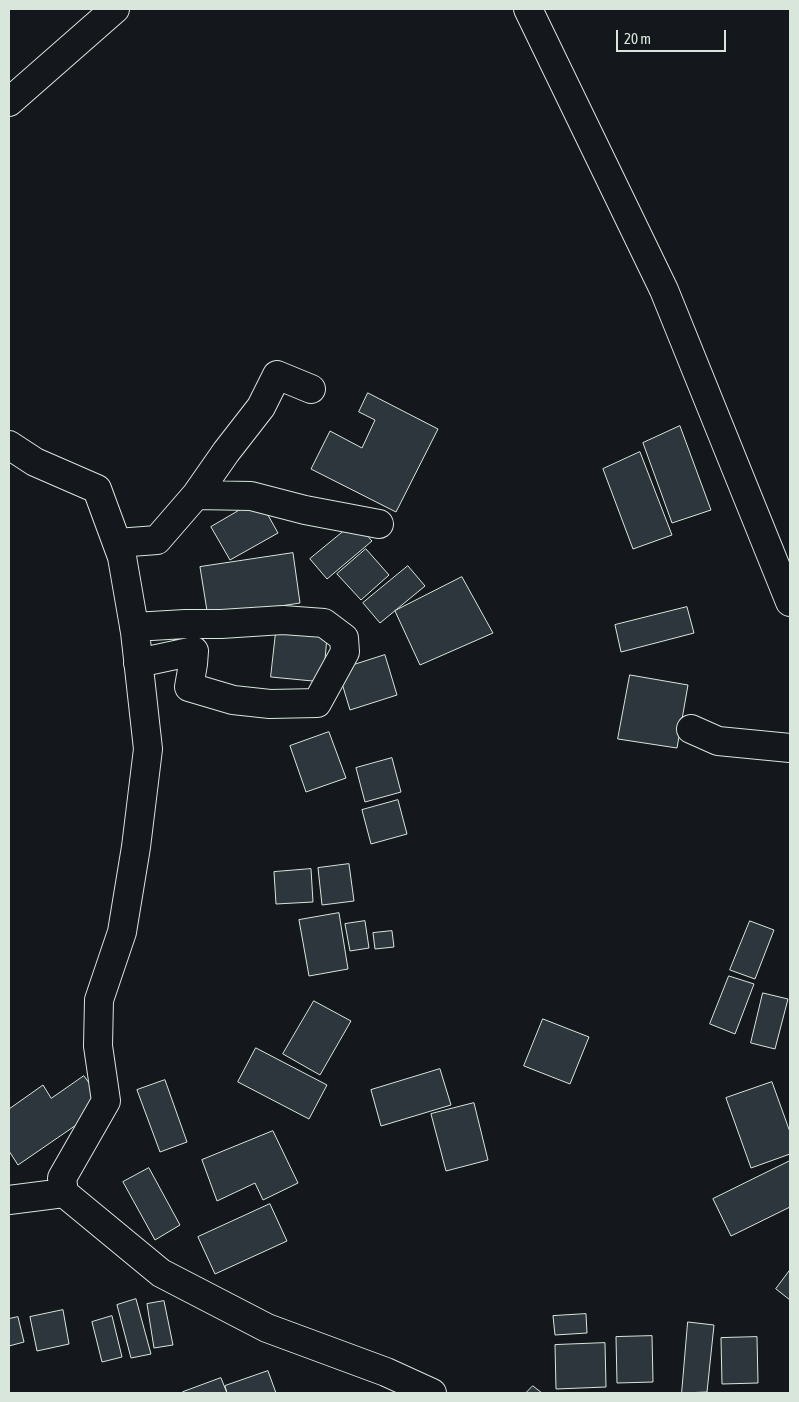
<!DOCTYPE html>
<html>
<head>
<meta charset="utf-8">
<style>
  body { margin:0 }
  #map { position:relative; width:799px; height:1402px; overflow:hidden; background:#14181c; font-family:"Asap Condensed",sans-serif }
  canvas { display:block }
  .frame { position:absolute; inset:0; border:10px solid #d8e6dc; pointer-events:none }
  .scale { position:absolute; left:616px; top:30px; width:110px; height:22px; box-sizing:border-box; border:2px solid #d8e6dc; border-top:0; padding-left:6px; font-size:15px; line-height:18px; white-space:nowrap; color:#d8e6dc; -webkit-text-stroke:4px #14181c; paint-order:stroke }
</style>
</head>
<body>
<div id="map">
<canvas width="799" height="1402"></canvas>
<div class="frame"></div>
<div class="scale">20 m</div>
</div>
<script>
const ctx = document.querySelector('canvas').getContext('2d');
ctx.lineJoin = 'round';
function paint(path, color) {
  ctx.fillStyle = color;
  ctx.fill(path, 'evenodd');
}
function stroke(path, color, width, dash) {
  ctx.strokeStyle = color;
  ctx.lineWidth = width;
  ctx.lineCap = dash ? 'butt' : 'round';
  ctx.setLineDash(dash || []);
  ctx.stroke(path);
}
const building = new Path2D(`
  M368 393 438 429 396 512 311 469 330 431 362 448 375 420 359 412Z
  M680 426 711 510 672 523 643 443Z
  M640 452 672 535 633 549 603 469Z
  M259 499 278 533 230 560 211 527Z
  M355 522 372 541 327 579 310 559Z
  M366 549 389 575 361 600 337 574Z
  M293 553 300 603 208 617 200 567Z
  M408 566 425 586 380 623 363 603Z
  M462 577 493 633 420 665 395 611Z
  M687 607 694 633 621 652 615 625Z
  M276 632 327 637 323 682 271 677Z
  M385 655 397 695 350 710 338 670Z
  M630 675 688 685 677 748 618 739Z
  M329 732 346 778 306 792 290 746Z
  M392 758 401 792 365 802 356 768Z
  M398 800 407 834 371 844 362 810Z
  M349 864 354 901 322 905 318 868Z
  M311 869 313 902 276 904 274 872Z
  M339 913 348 969 309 976 299 920Z
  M365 921 369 948 350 951 345 924Z
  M750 921 774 930 755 979 730 970Z
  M392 931 394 947 375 949 373 933Z
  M729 976 754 984 735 1034 710 1024Z
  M763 993 788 999 775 1049 751 1043Z
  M314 1001 351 1021 320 1075 283 1054Z
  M543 1019 589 1037 570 1084 524 1066Z
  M256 1048 327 1085 309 1119 238 1082Z
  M440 1069 451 1105 381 1126 371 1090Z
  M84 1076 95 1091 82 1121 18 1165 9 1151V1109L43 1085 51 1098Z
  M165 1080 187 1142 160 1152 137 1090Z
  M772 1082 790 1132V1154L751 1168 726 1098Z
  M474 1103 488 1160 446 1171 431 1114Z
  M273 1131 298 1183 263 1200 255 1183 217 1201 202 1160Z
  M790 1161V1207L731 1236 713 1199Z
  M149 1168 180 1225 155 1240 123 1182Z
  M270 1204 287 1241 215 1274 198 1237Z
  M790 1270V1300L776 1289Z
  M136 1299 151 1354 131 1358 117 1305Z
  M164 1301 173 1345 154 1348 147 1304Z
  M63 1310 69 1344 37 1351 30 1317Z
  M586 1314 587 1333 555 1335 553 1316Z
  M112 1316 122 1357 102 1362 92 1322Z
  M18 1317 24 1342 9 1346V1319Z
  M688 1322 714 1325 707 1392 682 1393Z
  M652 1336 653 1382 617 1383 616 1337Z
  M757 1337 758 1383 722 1384 721 1338Z
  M605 1343 606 1387 556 1389 555 1345Z
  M268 1371 276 1393H227L225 1386Z
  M221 1378 227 1393H184L183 1392Z
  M533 1386 542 1393H526Z`);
paint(building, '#2c363c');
stroke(building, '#d8e6dc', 1);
const minor = new Path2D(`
  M528 9 664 290 790 602
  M9 102 115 9
  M9 445 35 462 97 489 122 557 135 632 148 749 136 847 122 932 99 1000 98 1046 106 1101 62 1178 64 1193 161 1273 267 1328 386 1372 432 1393
  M196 495 251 496 305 510 379 524
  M117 543 157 540 196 495 226 452 261 407 277 375 311 389
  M134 627 185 624H221L283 620 324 623 344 638 345 652 317 703 270 704 233 700 189 687 193 664 194 651 138 663
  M691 729 718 741 790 748
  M9 1200 64 1193`);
stroke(minor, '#d8e6dc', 30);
stroke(minor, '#14181c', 28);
</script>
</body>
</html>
